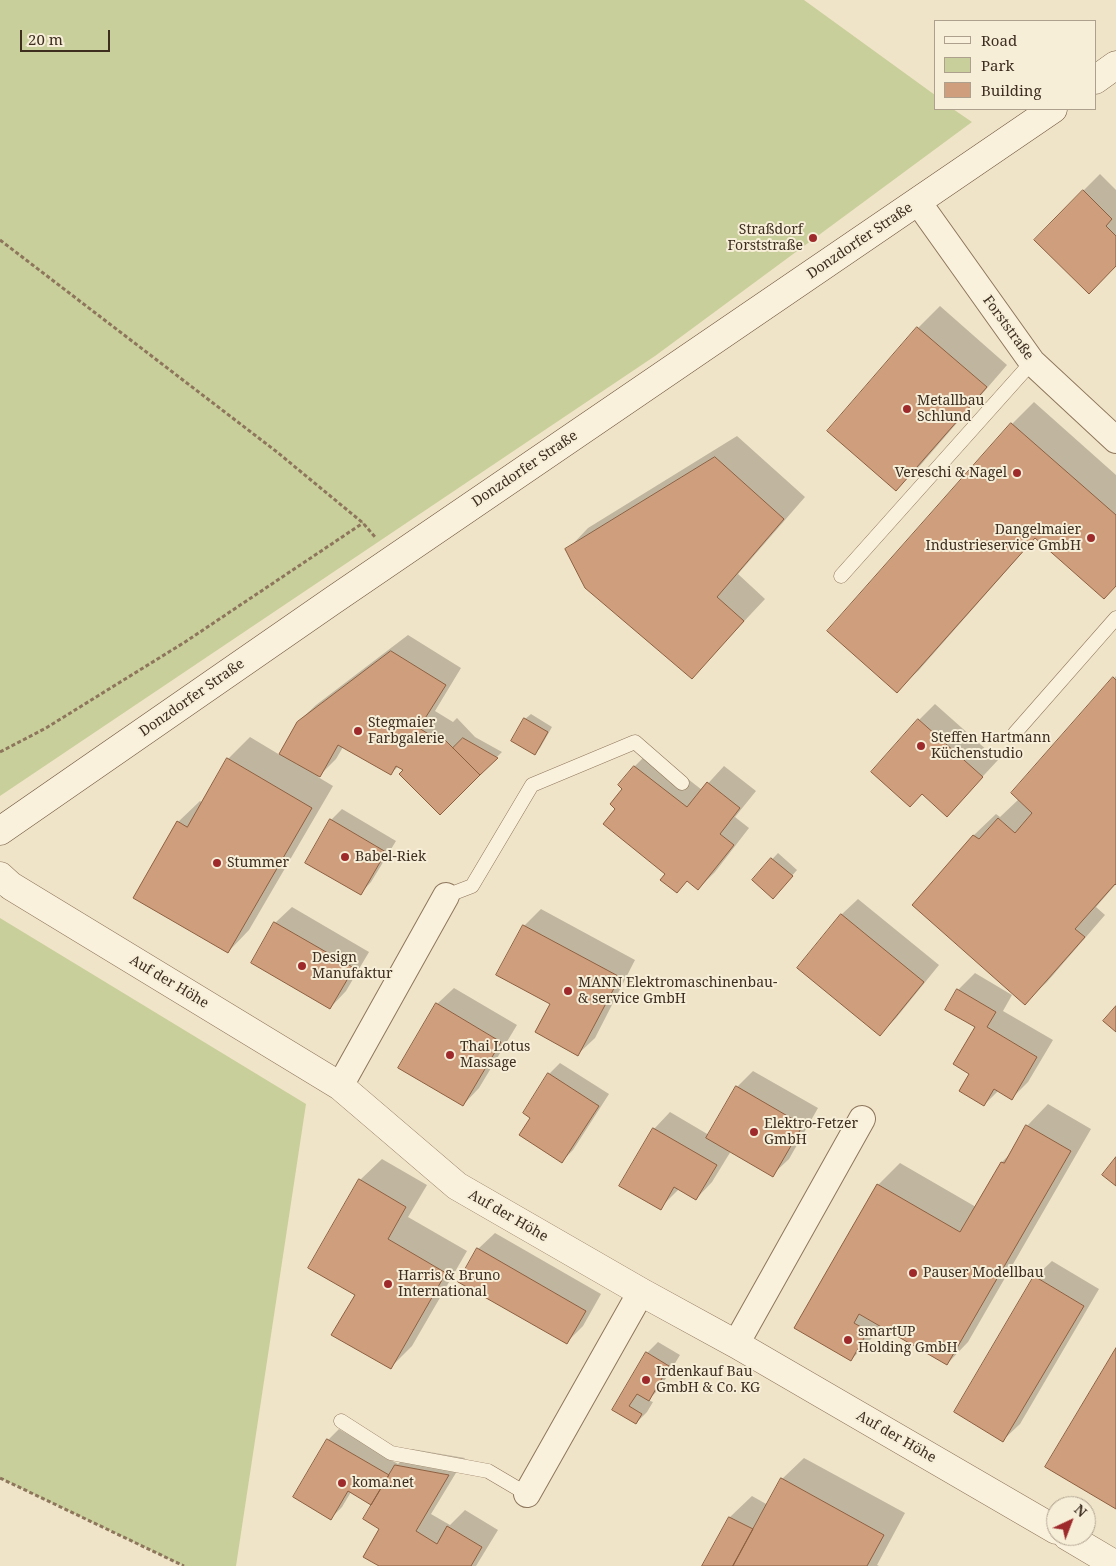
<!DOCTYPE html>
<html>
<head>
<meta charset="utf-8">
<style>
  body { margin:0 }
  #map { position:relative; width:1116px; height:1566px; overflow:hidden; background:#f0e4c8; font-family:"Noto Serif",serif }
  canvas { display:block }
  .legend { position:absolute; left:934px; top:20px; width:162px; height:90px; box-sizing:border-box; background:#f7eed8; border:1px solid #ada18e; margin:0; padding:6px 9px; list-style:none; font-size:15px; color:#3d2e20 }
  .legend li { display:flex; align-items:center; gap:10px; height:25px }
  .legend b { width:25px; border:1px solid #ada18e }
  .north { position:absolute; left:1046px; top:1496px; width:50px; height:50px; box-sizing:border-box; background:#f7eed8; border:1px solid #ada18e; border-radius:50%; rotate:43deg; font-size:14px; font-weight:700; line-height:20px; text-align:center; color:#3d2e20 }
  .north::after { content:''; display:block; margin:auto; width:18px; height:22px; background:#9e2a2b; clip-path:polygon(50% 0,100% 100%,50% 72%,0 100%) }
  .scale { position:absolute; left:20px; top:30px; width:90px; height:22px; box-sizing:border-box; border:2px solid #3d2e20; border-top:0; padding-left:6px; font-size:15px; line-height:18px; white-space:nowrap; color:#3d2e20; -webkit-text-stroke:4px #f7eed8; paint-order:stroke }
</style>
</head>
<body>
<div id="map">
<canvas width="1116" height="1566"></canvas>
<ul class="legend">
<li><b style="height:6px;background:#faf1dc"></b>Road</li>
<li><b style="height:14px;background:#c9cf9b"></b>Park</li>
<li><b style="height:14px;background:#cf9f7d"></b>Building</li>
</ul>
<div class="north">N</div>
<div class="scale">20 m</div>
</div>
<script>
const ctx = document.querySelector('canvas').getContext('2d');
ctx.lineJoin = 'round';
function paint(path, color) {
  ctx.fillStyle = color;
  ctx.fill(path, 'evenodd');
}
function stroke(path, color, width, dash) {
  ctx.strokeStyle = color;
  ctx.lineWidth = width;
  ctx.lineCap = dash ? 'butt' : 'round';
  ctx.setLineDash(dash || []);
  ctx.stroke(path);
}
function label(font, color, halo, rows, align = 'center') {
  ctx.font = font + ' "Noto Serif",serif';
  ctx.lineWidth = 4;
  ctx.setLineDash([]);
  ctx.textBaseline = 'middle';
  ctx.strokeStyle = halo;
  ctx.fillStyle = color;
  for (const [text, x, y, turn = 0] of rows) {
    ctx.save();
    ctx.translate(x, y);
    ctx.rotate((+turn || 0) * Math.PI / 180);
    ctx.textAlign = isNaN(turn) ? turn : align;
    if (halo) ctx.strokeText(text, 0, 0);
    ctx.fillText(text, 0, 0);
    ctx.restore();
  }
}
paint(new Path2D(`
  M0 0H804L935 95V109H953L972 122 655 356 0 796Z
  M0 918 306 1104 236 1566H184L0 1478Z`), '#c9cf9b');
paint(new Path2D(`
  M1100 174 1116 190V265L1083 191Z
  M940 306 1007 365 918 468 896 489 829 431 918 328Z
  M1034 402 1116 475V586L1036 537 919 670 897 691 829 631 1012 424Z
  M737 436 805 497 738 574 765 599 692 677 567 550 588 528Z
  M408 635 461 668 435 711 453 722 457 718 475 737 502 752 440 813 405 769 399 766 390 774 343 747 336 759 318 777 333 786 249 930 228 952 178 822 200 801 203 803 228 759 250 737 280 755 298 722 316 705Z
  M1116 676V884L1096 907 1105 915 1047 982 1025 1003 914 905 974 835 996 814 1000 817 1019 799 1012 793Z
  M935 704 998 760 947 815 922 793 919 720Z
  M531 714 552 727 540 748 535 753 525 719Z
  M651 750 702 790 724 766 756 791 735 817 749 828 715 872 698 889 688 880 677 891 667 873 617 809 624 788 620 785 635 766Z
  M342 809 396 841 371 882 360 894 331 820Z
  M778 853 797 870 778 892 753 880Z
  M858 899 939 965 896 1018 880 1034 841 915Z
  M292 907 369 952 346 991 330 1008 275 923Z
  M541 909 635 960 595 1038 578 1054 551 1004 524 926Z
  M975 973 1012 995 1003 1011 1053 1040 1028 1082 1012 1098 999 1090 984 1105 971 1074 976 1027 958 990Z
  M454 988 517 1025 479 1088 463 1105 437 1004Z
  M560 1063 609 1094 573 1150 562 1161 532 1118 524 1113 549 1074Z
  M753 1071 818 1108 789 1159 772 1175 731 1151 712 1182 696 1199 679 1189 660 1208 654 1129 670 1112 709 1135 737 1087Z
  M1048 1104 1091 1129 968 1342 947 1364 880 1325 872 1338 851 1360 796 1328 878 1185 900 1163 976 1207 1002 1162 1010 1154 1027 1126Z
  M382 1159 427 1185 408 1217 467 1251 412 1346 390 1368 356 1295 360 1180Z
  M495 1233 601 1294 583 1326 566 1343 478 1249Z
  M1052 1261 1099 1289 1020 1424 1003 1440 1035 1277Z
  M658 1342 680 1355 660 1388 648 1400 653 1402 647 1412 636 1423 614 1410 647 1353Z
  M339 1429 398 1464 412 1449 465 1458 431 1514 450 1525 465 1510 498 1530 476 1566H381V1529L373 1504 351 1492 342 1507 331 1518 294 1496 328 1440Z
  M804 1458 905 1513 877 1565 879 1566H704L730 1517 752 1496 768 1505 782 1479Z`), '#0003');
const building = new Path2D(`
  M1083 190 1112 219 1106 226 1116 236V266L1089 294 1034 240Z
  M917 327 987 387 896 491 827 431Z
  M1011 423 1116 515V586L1104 599 1035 538 897 693 827 631Z
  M715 457 784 519 717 597 744 621 692 679 585 588 565 549Z
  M391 651 446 685 419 728 435 738 439 734 480 775 440 815 399 774 403 770 396 766 391 775 338 745 320 777 279 754 297 722Z
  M1113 677 1116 680V885L1115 884 1075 929 1085 937 1025 1005 912 905 973 835 979 839 998 818 1015 833 1032 813 1011 793Z
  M524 718 548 732 535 755 511 741Z
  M918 719 983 777 947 817 922 794 910 807 871 772Z
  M463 738 498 758 480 775 453 748Z
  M227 758 312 808 228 953 133 898 177 821 187 827Z
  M634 766 687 807 707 782 740 808 720 834 734 845 698 890 687 881 677 893 660 880 665 874 603 824 615 809 610 804 622 789 618 785Z
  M330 819 386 852 361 895 305 863Z
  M771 858 793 876 773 899 752 880Z
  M841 914 924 982 880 1036 797 968Z
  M274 922 354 968 330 1009 251 963Z
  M523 925 620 977 578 1056 535 1032 550 1004 496 975Z
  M957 989 996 1012 987 1027 1037 1057 1012 1100 994 1089 984 1106 959 1091 969 1074 953 1064 975 1027 945 1010Z
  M436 1003 501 1042 463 1106 398 1068Z
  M1116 1006V1032L1103 1021Z
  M548 1073 599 1106 562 1163 519 1135 530 1118 523 1113Z
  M736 1086 803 1125 773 1177 706 1138Z
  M1026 1125 1071 1151 947 1365 859 1314 854 1323 868 1331 851 1361 794 1328 877 1184 960 1232 1001 1162 1004 1163Z
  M653 1128 717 1165 696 1200 674 1187 661 1210 619 1186Z
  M1116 1157V1186L1102 1175Z
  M359 1179 406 1207 388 1239 446 1273 391 1369 331 1335 355 1295 308 1268Z
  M477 1248 586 1311 567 1344 458 1282Z
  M1034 1276 1084 1306 1003 1442 954 1412Z
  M1116 1348V1509L1045 1467Z
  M646 1352 669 1366 649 1401 637 1394 629 1406 642 1414 636 1424 612 1410Z
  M327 1439 389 1475 371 1505 348 1491 331 1520 293 1497Z
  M395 1465 449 1475 416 1531 437 1544 447 1526 482 1547 471 1566H379L363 1557 379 1529 363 1519Z
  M781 1478 884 1535 867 1566H733Z
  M729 1517 753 1529 733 1566H702Z`);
paint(building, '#cf9f7d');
stroke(building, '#8d5f41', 1);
const service = new Path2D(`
  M841 576 1032 362
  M1015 733 1116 618
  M446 896 472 886 532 785 635 742 682 783
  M341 1421 391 1453 488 1471 527 1494`);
const minor = new Path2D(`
  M918 202 1032 362 1116 440
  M340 1086 446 896
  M736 1344 862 1119
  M527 1494 641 1292`);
const tertiary = new Path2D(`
  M0 876 11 886 340 1086 457 1186 641 1292 736 1344 1056 1530
  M1067 1536 1116 1565`);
const secondary = new Path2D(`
  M1095 80 1116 65
  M0 831 332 601 1053 109`);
stroke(service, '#8d765c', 15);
stroke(minor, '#8d765c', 28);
stroke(tertiary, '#8d765c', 29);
stroke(secondary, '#6f573f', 29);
stroke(new Path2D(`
  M0 240 277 452 363 523 375 537
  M0 752 46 728 185 642 363 523
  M0 1478 184 1566`), '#8d765c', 3, [4, 2.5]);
stroke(service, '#faf1dc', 14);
stroke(minor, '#faf1dc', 26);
stroke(tertiary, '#faf1dc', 28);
stroke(secondary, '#faf1dc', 28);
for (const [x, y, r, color] of [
  [813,238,5,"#9e2a2b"],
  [907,409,5,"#9e2a2b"],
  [1017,473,5,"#9e2a2b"],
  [1091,538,5,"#9e2a2b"],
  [358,731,5,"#9e2a2b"],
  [921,746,5,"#9e2a2b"],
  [345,857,5,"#9e2a2b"],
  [217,863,5,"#9e2a2b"],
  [302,966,5,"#9e2a2b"],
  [568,991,5,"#9e2a2b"],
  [450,1055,5,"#9e2a2b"],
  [754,1132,5,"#9e2a2b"],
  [913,1273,5,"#9e2a2b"],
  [388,1284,5,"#9e2a2b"],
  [848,1340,5,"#9e2a2b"],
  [646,1380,5,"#9e2a2b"],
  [342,1483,5,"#9e2a2b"]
]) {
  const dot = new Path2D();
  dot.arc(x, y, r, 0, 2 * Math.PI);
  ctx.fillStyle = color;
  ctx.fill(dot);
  stroke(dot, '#f7eed8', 2);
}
label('14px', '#3d2e20', '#f7eed8', [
  ["Straßdorf",803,230,"right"],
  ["Forststraße",803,246,"right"],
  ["Metallbau",917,401],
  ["Schlund",917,417],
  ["Vereschi & Nagel",1007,473,"right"],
  ["Dangelmaier",1081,530,"right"],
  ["Industrieservice GmbH",1081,546,"right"],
  ["Stegmaier",368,723],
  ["Farbgalerie",368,739],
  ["Steffen Hartmann",931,738],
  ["Küchenstudio",931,754],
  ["Babel-Riek",355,857],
  ["Stummer",227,863],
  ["Design",312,958],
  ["Manufaktur",312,974],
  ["MANN Elektromaschinenbau-",578,983],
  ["& service GmbH",578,999],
  ["Thai Lotus",460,1047],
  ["Massage",460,1063],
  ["Elektro-Fetzer",764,1124],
  ["GmbH",764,1140],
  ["Pauser Modellbau",923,1273],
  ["Harris & Bruno",398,1276],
  ["International",398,1292],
  ["smartUP",858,1332],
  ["Holding GmbH",858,1348],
  ["Irdenkauf Bau",656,1372],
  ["GmbH & Co. KG",656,1388],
  ["koma.net",352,1483]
], 'left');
label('14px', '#3d2e20', '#f7eed8', [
  ["Donzdorfer Straße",860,241,-34],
  ["Forststraße",1008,328,54],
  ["Donzdorfer Straße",525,469,-34],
  ["Donzdorfer Straße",192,698,-35],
  ["Auf der Höhe",169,982,31],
  ["Auf der Höhe",508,1216,30],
  ["Auf der Höhe",896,1437,30]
]);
</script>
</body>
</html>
